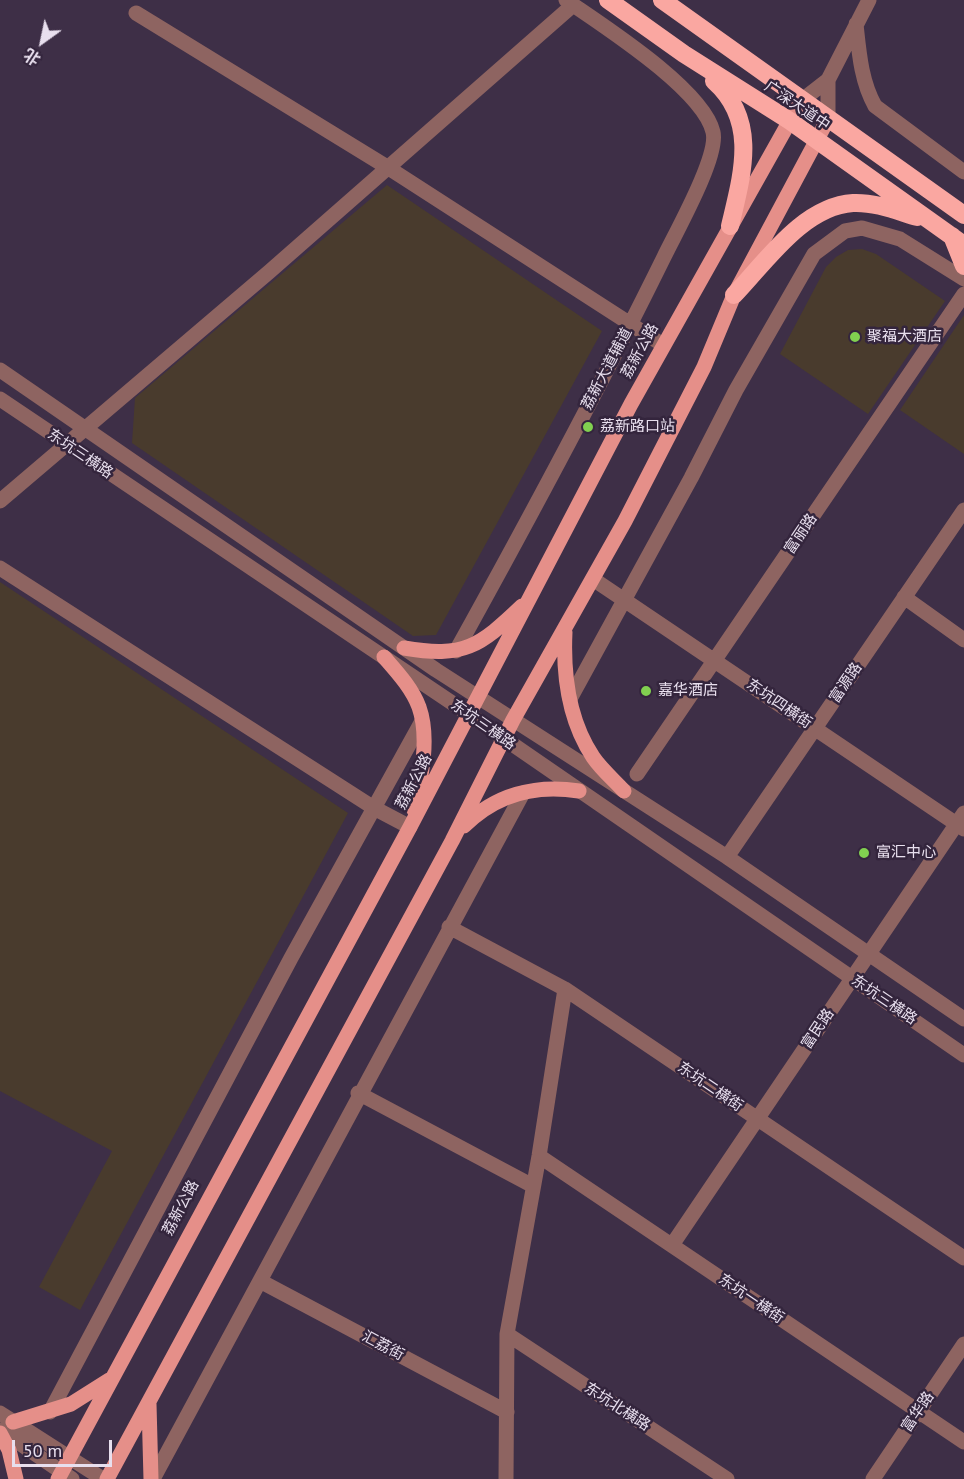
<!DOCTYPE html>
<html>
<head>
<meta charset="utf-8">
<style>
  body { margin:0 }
  #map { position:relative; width:964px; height:1479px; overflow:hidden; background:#3e2f47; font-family:"PT Sans","Noto Sans SC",sans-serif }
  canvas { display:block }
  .north { position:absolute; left:12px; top:12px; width:60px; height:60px; -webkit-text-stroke:4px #34253d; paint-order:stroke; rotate:213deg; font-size:16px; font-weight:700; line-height:24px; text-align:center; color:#e8dfee }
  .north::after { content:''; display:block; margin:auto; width:21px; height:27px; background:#e8dfee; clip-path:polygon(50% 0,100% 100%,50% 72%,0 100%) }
  .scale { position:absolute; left:12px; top:1440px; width:100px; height:27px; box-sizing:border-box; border:3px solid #e8dfee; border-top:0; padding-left:8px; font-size:18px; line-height:21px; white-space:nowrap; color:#e8dfee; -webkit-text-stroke:4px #34253d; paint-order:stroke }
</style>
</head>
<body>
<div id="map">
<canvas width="964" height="1479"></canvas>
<div class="north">北</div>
<div class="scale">50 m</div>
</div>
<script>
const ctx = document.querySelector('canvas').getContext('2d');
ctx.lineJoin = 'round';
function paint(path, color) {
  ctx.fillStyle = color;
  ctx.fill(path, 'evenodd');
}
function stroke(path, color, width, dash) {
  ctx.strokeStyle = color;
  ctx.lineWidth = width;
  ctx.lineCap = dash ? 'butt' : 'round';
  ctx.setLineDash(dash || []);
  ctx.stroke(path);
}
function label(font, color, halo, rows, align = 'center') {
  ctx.font = font + ' "PT Sans","Noto Sans SC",sans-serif';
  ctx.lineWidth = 5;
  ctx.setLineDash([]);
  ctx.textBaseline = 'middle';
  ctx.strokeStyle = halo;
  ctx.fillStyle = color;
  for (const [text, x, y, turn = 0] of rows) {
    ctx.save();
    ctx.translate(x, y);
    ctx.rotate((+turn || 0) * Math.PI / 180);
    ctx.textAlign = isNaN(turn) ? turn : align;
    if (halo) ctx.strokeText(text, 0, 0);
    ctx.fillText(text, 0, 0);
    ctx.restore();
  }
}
paint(new Path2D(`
  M387 185 602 331 436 635 413 636 132 443 135 398Z
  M862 249 876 254 945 301 868 414 780 354 826 267 836 257 848 250Z
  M964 315V454L900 410Z
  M0 582 348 813 80 1310 39 1287 112 1151 0 1091Z`), '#493b2d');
stroke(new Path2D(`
  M136 13 387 167 663 345
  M856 24C859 52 861 81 875 106L964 172
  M801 101 828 80
  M828 119V80L869 0
  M0 370 436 670 727 857 964 1019
  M0 399 470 715 964 1055
  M0 501 269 272 573 5
  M0 568 374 808 410 827
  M593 579 964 829
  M904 597 964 640
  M456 651C528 521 598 391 664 257 676 232 719 156 713 132 703 89 602 25 566 0
  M570 699 691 478 736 390 814 254 845 231 862 228 900 239 964 279
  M637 774 964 294
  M727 857 964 510
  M449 927 565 989 964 1258
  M358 1093 533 1186
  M539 1156 964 1442
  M672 1245 964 813
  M260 1281 507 1412
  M507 1334 727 1479
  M50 1412 291 958 421 723
  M0 1413 103 1479
  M0 1430 72 1479
  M153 1479C275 1250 398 1021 523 793
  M506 1479 507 1334 539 1156 565 989
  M873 1479 964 1344`), '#8e6461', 15);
stroke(new Path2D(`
  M565 632C563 674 569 721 593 757 601 769 614 780 624 791
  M404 648C464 658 479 647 522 606
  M384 657C397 672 412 688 419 707 430 738 421 779 414 810
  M464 826C495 795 535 784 579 791
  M149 1404 151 1479
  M13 1422 71 1404 109 1380
  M0 1433 9 1450 16 1479
  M58 1479 410 827 631 404 801 101
  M107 1479 452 841 513 720 625 521 704 367 734 295 828 119`), '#e58f89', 15);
stroke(new Path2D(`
  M608 0 684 54 790 121 964 245
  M662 0 964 215
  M714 81C759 121 742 175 730 226
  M952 236 964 266
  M734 295C765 263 803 206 853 203 875 202 897 211 917 217`), '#faa7a1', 18);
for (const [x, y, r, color] of [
  [855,337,6,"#81d050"],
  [588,427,6,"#81d050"],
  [646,691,6,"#81d050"],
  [864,853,6,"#81d050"]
]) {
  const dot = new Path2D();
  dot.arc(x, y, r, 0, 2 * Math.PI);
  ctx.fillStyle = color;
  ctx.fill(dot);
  stroke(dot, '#34253d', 2);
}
label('15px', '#e8dfee', '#34253d', [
  ["广深大道中",797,106,34],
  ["荔新公路",640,351,-61],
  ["荔新大道辅道",607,369,-62],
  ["东坑三横路",80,454,34],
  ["富丽路",801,534,-56],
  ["富源路",846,683,-56],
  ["东坑四横街",779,704,34],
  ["东坑三横路",483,725,35],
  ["荔新公路",414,782,-62],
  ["东坑三横路",884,1000,34],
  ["富民路",818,1029,-56],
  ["东坑二横街",710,1087,34],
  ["荔新公路",181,1208,-62],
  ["东坑一横街",751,1299,34],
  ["汇荔街",383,1346,28],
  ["东坑北横路",617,1407,33],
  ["富华路",918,1412,-56]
]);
label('15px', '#e8dfee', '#34253d', [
  ["聚福大酒店",867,337],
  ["荔新路口站",600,427],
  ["嘉华酒店",658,691],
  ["富汇中心",876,853]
], 'left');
</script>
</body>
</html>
